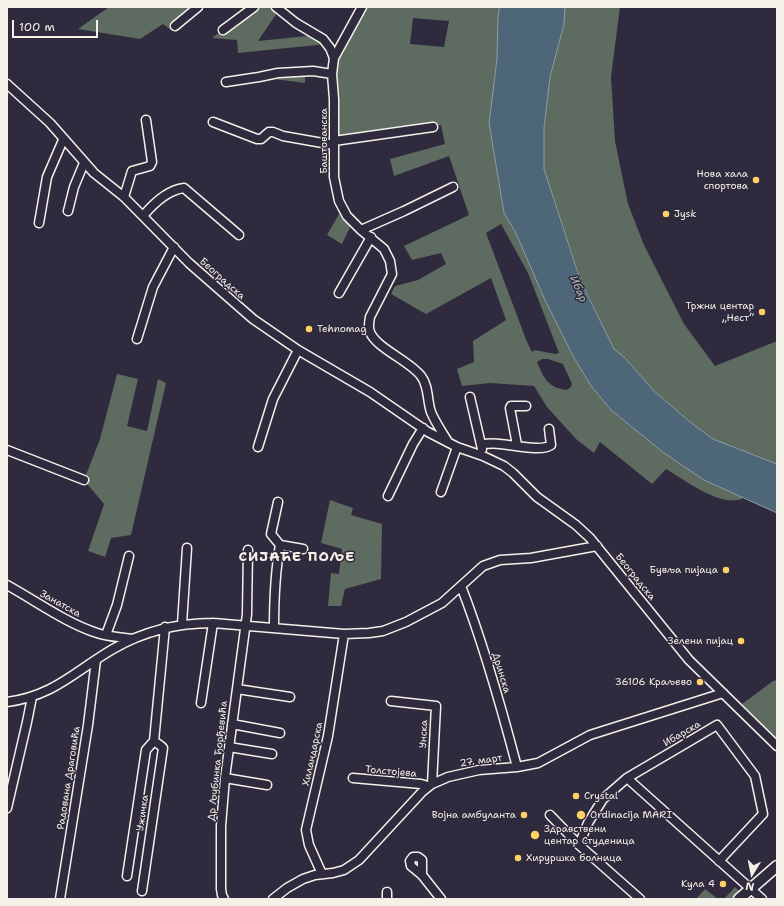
<!DOCTYPE html>
<html>
<head>
<meta charset="utf-8">
<style>
  body { margin:0 }
  #map { position:relative; width:784px; height:906px; overflow:hidden; background:#2f2a3d; font-family:"Shantell Sans",sans-serif }
  canvas { display:block }
  .frame { position:absolute; inset:0; border:8px solid #f4f1e8; pointer-events:none }
  .north { position:absolute; left:732px; top:854px; width:40px; height:40px; -webkit-text-stroke:3px #2f2a3d; paint-order:stroke; rotate:190deg; font-size:11px; font-weight:700; line-height:16px; text-align:center; color:#f4f1e8 }
  .north::after { content:''; display:block; margin:auto; width:14px; height:18px; background:#f4f1e8; clip-path:polygon(50% 0,100% 100%,50% 72%,0 100%) }
  .scale { position:absolute; left:12px; top:20px; width:86px; height:18px; box-sizing:border-box; border:2px solid #f4f1e8; border-top:0; padding-left:5px; font-size:12px; line-height:14px; white-space:nowrap; color:#f4f1e8; -webkit-text-stroke:3px #2f2a3d; paint-order:stroke }
</style>
</head>
<body>
<div id="map">
<canvas width="784" height="906"></canvas>
<div class="frame"></div>
<div class="north">N</div>
<div class="scale">100 m</div>
</div>
<script>
const ctx = document.querySelector('canvas').getContext('2d');
ctx.lineJoin = 'round';
function paint(path, color) {
  ctx.fillStyle = color;
  ctx.fill(path, 'evenodd');
}
function stroke(path, color, width, dash) {
  ctx.strokeStyle = color;
  ctx.lineWidth = width;
  ctx.lineCap = dash ? 'butt' : 'round';
  ctx.setLineDash(dash || []);
  ctx.stroke(path);
}
function label(font, color, halo, rows, align = 'center') {
  ctx.font = font + ' "Shantell Sans",sans-serif';
  ctx.lineWidth = 3;
  ctx.setLineDash([]);
  ctx.textBaseline = 'middle';
  ctx.strokeStyle = halo;
  ctx.fillStyle = color;
  for (const [text, x, y, turn = 0] of rows) {
    ctx.save();
    ctx.translate(x, y);
    ctx.rotate((+turn || 0) * Math.PI / 180);
    ctx.textAlign = isNaN(turn) ? turn : align;
    if (halo) ctx.strokeText(text, 0, 0);
    ctx.fillText(text, 0, 0);
    ctx.restore();
  }
}
paint(new Path2D(`
  M109 7H188L192 12 171 30 163 24 140 39 78 29Z
  M254 7H276L279 10 258 41 317 35 327 44 238 53 237 40 212 38Z
  M362 7H500L498 17 497 59 489 123 504 213 515 231 544 298 573 356 591 386 611 410 664 453 704 480 742 497V499C719 507 685 480 666 469L652 484 600 442 594 453 576 439 547 407 534 386 490 383 462 386 457 369 474 362 473 341 506 320 491 278 426 314 391 294 395 286 418 280 446 264 441 253 412 260 404 246 469 215 449 156 394 176 390 159 445 144 441 125 334 141 332 74 339 48ZM413 18 449 21 444 47 410 44ZM501 224 528 273 559 353 555 354 535 350 532 352 527 342 486 233ZM542 359H548L563 364 572 384 570 388 566 390C547 387 544 378 537 362Z
  M565 7H620L611 77 615 141 628 204 644 245 684 324 715 366 777 341V464L713 439 690 422 654 391 625 358 614 349 582 283 544 169V128L550 77 564 24Z
  M305 72V83L259 77Z
  M343 207 353 221 342 244 327 235Z
  M117 374 138 379 127 426 147 431 158 379 166 383 131 535 111 538 105 557 88 551 104 504 84 480 100 439Z
  M330 500 353 508 351 515 382 524 381 579 345 589 341 606H328L331 573 339 574 342 549 321 543Z
  M777 680V738L742 704 773 681Z
  M735 887 741 893 734 899H724Z
  M705 889 718 899H696Z`), '#5e6b60');
const water = new Path2D(`
  M500 7H565L564 24 550 77 544 128V169L581 282 614 349 625 358 654 391 690 422 713 439 777 464V513L704 480 664 453 611 410 591 386 573 356 544 298 515 231 504 213 489 123 497 59 498 17Z`);
paint(water, '#4e6778');
stroke(water, '#909ea5', 1);
const minor = new Path2D(`
  M276 7 296 23 323 39 330 48 334 58
  M362 7 334 58 332 74 334 99V177L339 201 347 216 361 230 384 249 390 261 392 274 370 317C369 322 368 327 370 332 376 348 410 361 421 376 429 386 427 401 431 412 435 422 442 432 448 442
  M175 26 198 7
  M223 30 254 7
  M226 82 259 77 278 73 313 71 332 74
  M7 84 50 123 94 173 124 197 189 263 253 319 298 350 370 392 428 432 457 447 483 456 504 466 513 473 537 497 576 525 590 538 689 660 777 746
  M213 122 257 139H261L269 132H273L283 136 334 145
  M334 141 433 127
  M124 197 132 171 150 166 152 162 146 120
  M68 211 74 187 84 163
  M143 216C153 204 167 190 184 188L239 235
  M39 223 47 177 63 140
  M361 230 404 211 453 187
  M339 293 371 237
  M137 339 153 287 174 247
  M470 397 482 449
  M481 444C487 444 494 443 500 444 513 445 542 452 551 445L549 429
  M517 445 510 408 511 406H526
  M258 447 273 399 298 350
  M7 450 84 480
  M441 492 457 447
  M388 496 413 444 423 428
  M280 545 303 549
  M7 585C36 601 66 623 97 633 108 637 122 637 133 639
  M461 586C484 645 501 706 517 767
  M182 624 187 548
  M274 628C274 600 275 573 280 545L271 534 278 502
  M106 635 117 605 129 556
  M237 689 290 697
  M391 701 436 706 432 784
  M7 702C54 696 75 671 113 649 144 631 177 623 213 623L344 634 369 633 383 631 406 622 442 603 483 566 500 560 531 558 597 546
  M201 703 213 623
  M232 724 280 733
  M229 747 272 754
  M225 778 267 785
  M353 778 421 784 428 786
  M627 778 762 899
  M7 808 27 722 32 697
  M550 815 579 845 640 899
  M579 845 588 823 603 799 627 778 717 725 755 776 763 814 719 861
  M322 874 309 845 306 830 328 736 344 634
  M422 875V860L418 857H413L410 861 411 866 422 875 441 899
  M127 876 146 750 154 741 165 627
  M142 891 163 748 161 746 154 741
  M60 899 88 725 96 660
  M224 899 222 895 221 889V826L225 778 247 614 248 550
  M273 899 287 888 303 879 315 875 333 873 344 870 359 860 422 792 432 784 448 777 479 770 517 767 538 763 590 735 723 693
  M387 899V892`);
const major = new Path2D(`
  M739 899 777 866`);
stroke(minor, '#f4f1e8', 11);
stroke(major, '#f4f1e8', 13);
stroke(minor, '#2f2a3d', 8);
stroke(major, '#2f2a3d', 10);
for (const [x, y, r, color] of [
  [756,180,4,"#ffd166"],
  [666,214,4,"#ffd166"],
  [762,312,4,"#ffd166"],
  [309,329,4,"#ffd166"],
  [726,570,4,"#ffd166"],
  [741,641,4,"#ffd166"],
  [700,682,4,"#ffd166"],
  [576,796,4,"#ffd166"],
  [524,815,4,"#ffd166"],
  [581,815,5,"#ffd166"],
  [535,835,5,"#ffd166"],
  [518,858,4,"#ffd166"],
  [723,884,4,"#ffd166"]
]) {
  const dot = new Path2D();
  dot.arc(x, y, r, 0, 2 * Math.PI);
  ctx.fillStyle = color;
  ctx.fill(dot);
  stroke(dot, '#2f2a3d', 1.5);
}
label('10px', '#f4f1e8', '#2f2a3d', [
  ["Баштованска",324,141,-90],
  ["Београдска",222,279,42],
  ["Београдска",635,577,51],
  ["Занатска",60,604,29],
  ["Дринска",501,673,73],
  ["Унска",424,734,-88],
  ["Ибарска",682,734,-30],
  ["Хиландарска",313,754,-78],
  ["Др Љубинка Ђорђевића",218,761,-84],
  ["27. март",481,761,-8],
  ["Толстојева",391,772,5],
  ["Радована Драговића",69,778,-81],
  ["Ужичка",143,813,-82]
]);
label('10px', '#f4f1e8', '#2f2a3d', [
  ["Нова хала",748,174],
  ["спортова",748,186],
  ["Jysk",674,214,"left"],
  ["Тржни центар",754,306],
  ["„Нест”",754,318],
  ["Tehnomag",317,329,"left"],
  ["Бувља пијаца",718,570],
  ["Зелени пијац",733,641],
  ["36106 Краљево",692,682],
  ["Crystal",584,796,"left"],
  ["Војна амбуланта",516,815],
  ["Ordinacija MARI",590,815,"left"],
  ["Здравствени",544,829,"left"],
  ["центар Студеница",544,841,"left"],
  ["Хируршка болница",526,858,"left"],
  ["Кула 4",715,884]
], 'right');
label('italic 11px', '#b2babb', '#2f2a3d', [
  ["Ибар",578,289,66]
]);
ctx.letterSpacing = '1px';
label('bold 14px', '#f4f1e8', '#2f2a3d', [
  ["СИЈАЋЕ ПОЉЕ",297,557]
]);
ctx.letterSpacing = '0px';
</script>
</body>
</html>
